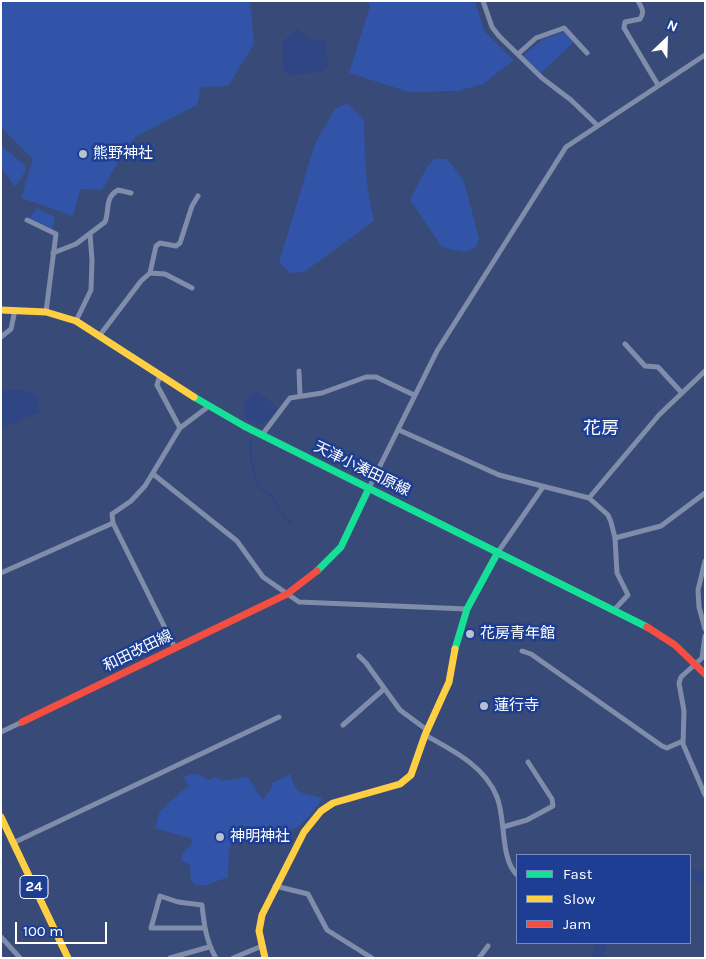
<!DOCTYPE html>
<html>
<head>
<meta charset="utf-8">
<style>
  body { margin:0 }
  #map { position:relative; width:706px; height:959px; overflow:hidden; background:#384a77; font-family:Karla,sans-serif }
  canvas { display:block }
  .frame { position:absolute; inset:0; border:2px solid #fff; pointer-events:none }
  .legend { position:absolute; left:516px; top:854px; width:175px; height:90px; box-sizing:border-box; background:#1d3e92; border:1px solid #778bbe; margin:0; padding:6px 9px; list-style:none; font-size:15px; color:#fff }
  .legend li { display:flex; align-items:center; gap:10px; height:25px }
  .legend b { width:25px; border:1px solid #778bbe }
  .north { position:absolute; left:641px; top:15px; width:50px; height:50px; -webkit-text-stroke:4px #1d3e92; paint-order:stroke; rotate:24deg; font-size:14px; font-weight:700; line-height:20px; text-align:center; color:#fff }
  .north::after { content:''; display:block; margin:auto; width:18px; height:22px; background:#fff; clip-path:polygon(50% 0,100% 100%,50% 72%,0 100%) }
  .scale { position:absolute; left:15px; top:922px; width:92px; height:22px; box-sizing:border-box; border:2px solid #fff; border-top:0; padding-left:6px; font-size:15px; line-height:18px; white-space:nowrap; color:#fff; -webkit-text-stroke:4px #1d3e92; paint-order:stroke }
</style>
</head>
<body>
<div id="map">
<canvas width="706" height="959"></canvas>
<div class="frame"></div>
<ul class="legend">
<li><b style="height:6px;background:#16e098"></b>Fast</li>
<li><b style="height:6px;background:#ffcf43"></b>Slow</li>
<li><b style="height:6px;background:#f24e42"></b>Jam</li>
</ul>
<div class="north">N</div>
<div class="scale">100 m</div>
</div>
<script>
const ctx = document.querySelector('canvas').getContext('2d');
ctx.lineJoin = 'round';
function paint(path, color) {
  ctx.fillStyle = color;
  ctx.fill(path, 'evenodd');
}
function stroke(path, color, width, dash) {
  ctx.strokeStyle = color;
  ctx.lineWidth = width;
  ctx.lineCap = dash ? 'butt' : 'round';
  ctx.setLineDash(dash || []);
  ctx.stroke(path);
}
function label(font, color, halo, rows, align = 'center') {
  ctx.font = font + ' Karla,"Noto Sans JP",sans-serif';
  ctx.lineWidth = 5;
  ctx.setLineDash([]);
  ctx.textBaseline = 'middle';
  ctx.strokeStyle = halo;
  ctx.fillStyle = color;
  for (const [text, x, y, turn = 0] of rows) {
    ctx.save();
    ctx.translate(x, y);
    ctx.rotate((+turn || 0) * Math.PI / 180);
    ctx.textAlign = isNaN(turn) ? turn : align;
    if (halo) ctx.strokeText(text, 0, 0);
    ctx.fillText(text, 0, 0);
    ctx.restore();
  }
}
paint(new Path2D(`
  M1 1H250L254 44 228 86 201 87 197 105 135 137 115 167 102 190 80 189 73 216 21 198 33 159 1 127Z
  M368 1H475L484 31 514 60 483 84 457 91 409 92 349 73 370 6Z
  M564 32 574 42 541 73 523 56 543 39Z
  M347 103 364 120C365 154 365 187 374 221L304 272 290 273 279 262 315 144 335 109Z
  M1 146 25 165 26 170 15 187 1 167Z
  M435 159H447L464 181 479 239 475 248 463 252 442 247 410 200 427 167Z
  M37 208 55 217 52 230 28 219Z
  M192 774 200 775 208 780 216 777 223 781 248 777 263 800 272 787V783L291 774C294 795 305 794 323 798 315 810 300 830 285 832 272 833 256 826 241 826L229 849 228 877 207 885H195L191 880 190 865 181 860 183 853 192 844V839L155 828 160 811 183 790 189 787 184 777Z`), '#3154a8');
paint(new Path2D(`
  M298 29 309 39 325 41 328 66 323 71 289 76 283 69V41Z
  M16 389C25 390 33 392 40 400L37 403 40 412 1 429V390Z
  M257 390 277 407C273 424 255 430 243 416L245 402Z`), '#304684');
stroke(new Path2D(`
  M251 441V460L258 487 271 495 286 520 292 523`), '#304684', 2);
stroke(new Path2D(`
  M690 873 705 879
  M597 958 601 943`), '#304684', 11);
stroke(new Path2D(`
  M483 1 492 27 499 36 542 78 571 100 597 125
  M638 1C642 8 645 12 640 19L625 22 624 28 658 85
  M518 54 536 38 564 28 587 53
  M27 220 56 234 46 312
  M53 253 76 244 105 222C110 210 104 198 118 190L131 193
  M150 273 156 246 160 243 176 246 180 243 192 206 198 196
  M76 321 91 290 92 260 90 234
  M100 335 141 281 150 273 165 274 192 288
  M1 337 11 329 15 310
  M625 344 645 366 658 367 682 393
  M299 371 300 396
  M160 375 157 385 180 428
  M399 430 499 475 589 498 608 515 611 522 615 538 617 573 628 595 614 610
  M262 435 290 398 322 393 366 377H376L414 395
  M153 474 237 541 263 577 299 602 467 609
  M369 488 437 351 566 147 705 55
  M589 498 659 415 705 371
  M615 538 661 526 705 493
  M498 552 543 487
  M705 561 698 590 699 607 705 629
  M1 573 113 523
  M705 636 702 658 681 677 679 683 684 711 683 744 705 795
  M175 648 113 523 112 514 131 501 145 486 180 428 209 406
  M522 651 531 654 662 746 667 748 683 741
  M359 656 366 663 400 710 427 730
  M343 725 384 689
  M1 732 22 722
  M425 735C452 750 485 766 497 797 506 819 500 859 517 875
  M503 827 527 820 553 806 552 799 528 762
  M13 843 279 717
  M275 886 308 894 327 930 372 958
  M204 928H151L160 896 178 902 202 905C204 924 206 941 216 958
  M1 937 20 958
  M170 958 209 947
  M233 958 262 946
  M479 958 488 946`), '#7f8caa', 5);
stroke(new Path2D(`
  M194 397 244 426 647 627
  M317 571 341 547 369 488
  M455 649 467 609 498 552`), '#16e098', 7);
stroke(new Path2D(`
  M1 310 46 312 76 321 194 397
  M1 817 68 958
  M265 958 259 931 262 915 304 832 321 811 333 803 400 784 411 775 425 735 449 682 455 649`), '#ffcf43', 7);
stroke(new Path2D(`
  M647 627 675 645 705 674
  M22 722 287 594 317 571`), '#f24e42', 7);
for (const [x, y, r, color] of [
  [83,154,5,"#b9c0cf"],
  [470,634,5,"#b9c0cf"],
  [484,706,5,"#b9c0cf"],
  [220,837,5,"#b9c0cf"]
]) {
  const dot = new Path2D();
  dot.arc(x, y, r, 0, 2 * Math.PI);
  ctx.fillStyle = color;
  ctx.fill(dot);
  stroke(dot, '#1d3e92', 2);
}
for (const [x, y, w] of [
  [34,887,28]
]) {
  const box = new Path2D();
  box.roundRect(x - w / 2, y - 11.5, w, 23, 4);
  ctx.fillStyle = '#1d3e92';
  ctx.fill(box);
  stroke(box, '#fff', 1);
}
label('bold 14px', '#fff', null, [
  ["24",34,887]
]);
label('15px', '#fff', '#1d3e92', [
  ["熊野神社",93,154],
  ["花房青年館",480,634],
  ["蓮行寺",494,706],
  ["神明神社",230,837]
], 'left');
label('15px', '#fff', '#1d3e92', [
  ["天津小湊田原線",362,469,26],
  ["和田改田線",138,651,-26]
]);
label('18px', '#fff', '#1d3e92', [
  ["花房",601,429]
]);
</script>
</body>
</html>
